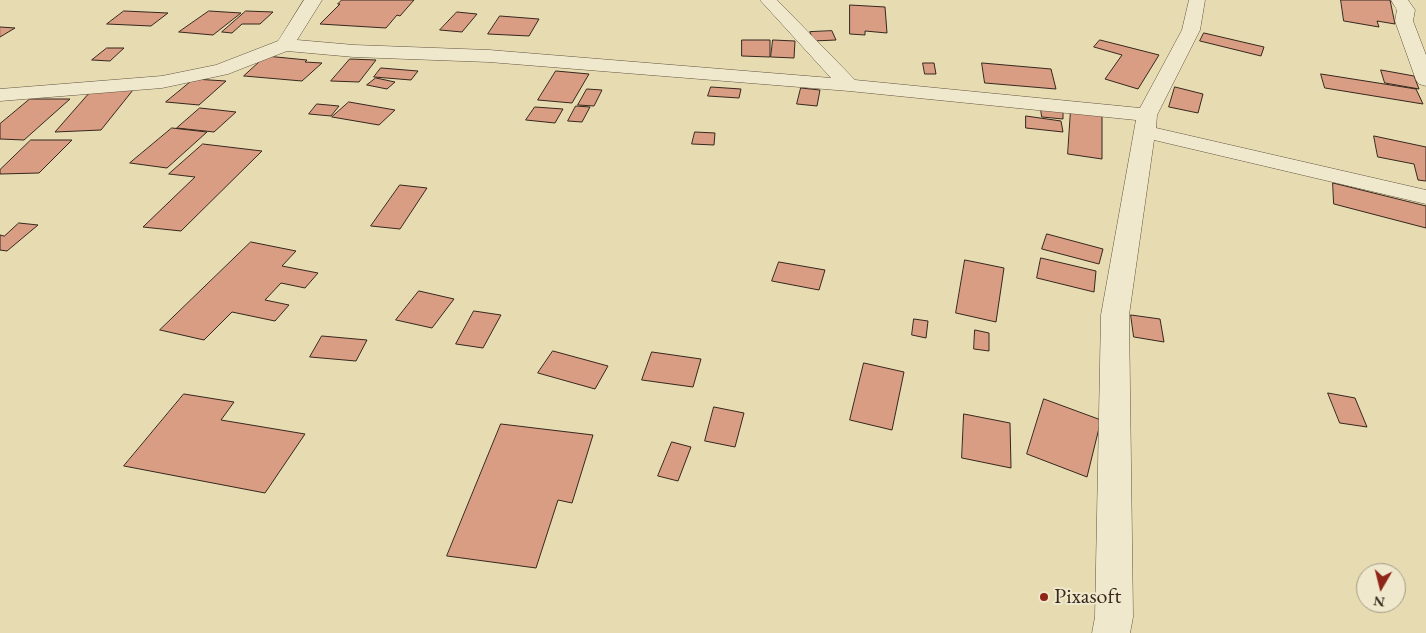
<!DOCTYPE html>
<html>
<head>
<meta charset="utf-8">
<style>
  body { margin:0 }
  #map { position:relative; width:1426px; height:633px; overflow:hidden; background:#e7dbb1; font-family:"EB Garamond",serif }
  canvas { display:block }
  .north { position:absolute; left:1356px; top:563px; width:50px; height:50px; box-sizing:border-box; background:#efe8cc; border:1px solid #a59b86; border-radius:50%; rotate:188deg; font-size:14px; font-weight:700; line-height:20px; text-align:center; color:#36271c }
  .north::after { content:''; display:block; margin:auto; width:18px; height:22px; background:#8f2418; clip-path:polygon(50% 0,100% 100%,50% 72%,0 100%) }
</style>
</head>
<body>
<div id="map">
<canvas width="1426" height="633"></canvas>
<div class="north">N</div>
</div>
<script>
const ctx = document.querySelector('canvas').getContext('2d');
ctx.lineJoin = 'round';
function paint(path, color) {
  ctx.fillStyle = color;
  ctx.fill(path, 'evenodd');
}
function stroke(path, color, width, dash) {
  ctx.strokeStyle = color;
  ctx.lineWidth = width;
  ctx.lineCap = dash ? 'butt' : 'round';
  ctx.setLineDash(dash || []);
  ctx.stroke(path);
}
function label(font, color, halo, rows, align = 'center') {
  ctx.font = font + ' "EB Garamond",serif';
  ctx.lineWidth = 4;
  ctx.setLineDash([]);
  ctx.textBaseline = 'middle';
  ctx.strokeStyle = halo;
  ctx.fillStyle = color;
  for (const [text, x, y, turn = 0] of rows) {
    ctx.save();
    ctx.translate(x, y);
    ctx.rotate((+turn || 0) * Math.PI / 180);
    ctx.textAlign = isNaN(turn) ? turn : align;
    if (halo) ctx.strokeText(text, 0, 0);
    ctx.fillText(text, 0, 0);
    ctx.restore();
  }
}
const building = new Path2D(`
  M342 0H414L400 16 397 15 386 28 320 24 340 4H338Z
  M1341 0H1390L1395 24 1377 21 1379 27 1344 21Z
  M850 5 885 7 887 33 865 31V35L850 34Z
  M124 11 168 13 151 26 107 24Z
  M209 11 241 13 213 35 179 32Z
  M246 11 273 12 260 24H242L232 33 222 32Z
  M457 12 477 14 462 32 440 30Z
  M500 16 539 19 529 36 488 34Z
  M0 27 15 28 0 37Z
  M832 31 836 40 813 41 810 32Z
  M1204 33 1264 47 1261 56 1200 41Z
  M742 40H770V57L742 56Z
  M773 40 795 41 794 58 771 57Z
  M1100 40 1159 55 1138 89 1105 79 1122 55 1094 47Z
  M107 48H124L110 61 92 60Z
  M266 56 307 60 305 62 322 63 302 81 244 76Z
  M350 59 376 60 359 82 331 81Z
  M923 63H934L936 74H925Z
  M982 63 1051 69 1056 89 985 83Z
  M381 68 418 71 411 80 374 77Z
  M1381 70 1414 76 1419 89 1385 83Z
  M556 71 589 74 572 103 538 100Z
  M1321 74 1416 89 1423 104 1325 88Z
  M376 78 395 82 387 89 367 85Z
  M194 79 226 81 199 105 166 102Z
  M711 87 741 89 739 98 708 96Z
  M1175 87 1203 94 1198 113 1169 107Z
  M801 88 820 90 817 106 797 104Z
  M587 89 602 90 594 106 578 105Z
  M133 90 101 130 55 132 90 92Z
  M30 99H70L24 140 0 139V124Z
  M349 102 395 110 379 125 332 117Z
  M317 104 339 106 331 116 309 114Z
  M576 106 590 107 582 122 568 121Z
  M535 107 563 109 555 123 526 120Z
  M200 108 236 112 214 132 177 128Z
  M1041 109 1063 111V119L1042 117Z
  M1071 109 1102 115V159L1068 154Z
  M1026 116 1061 121 1063 132 1026 128Z
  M172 128 207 132 167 168 130 163Z
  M695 132 715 133 714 145 692 144Z
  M1374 136 1426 147V181L1418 180 1414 164 1378 157Z
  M31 140H72L39 173 0 174V170Z
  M203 144 262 151 181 231 143 227 195 177 169 174Z
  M1333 183 1426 206V228L1334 204Z
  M400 185 427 188 400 229 371 226Z
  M19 223 38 225 7 251 0 250V235L4 236Z
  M1047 234 1103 249 1099 264 1042 249Z
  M251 242 296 251 282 266 318 273 305 288 281 283 265 300 289 305 275 321 232 312 204 340 160 330Z
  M1041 258 1096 271 1094 292 1037 278Z
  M965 260 1004 268 996 322 956 313Z
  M779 262 825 270 819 290 772 281Z
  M419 291 454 299 432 328 396 320Z
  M474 311 501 315 483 348 456 344Z
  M1131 315 1160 319 1164 342 1134 337Z
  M914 319 928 321 926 338 912 335Z
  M975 330 989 333V351L974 349Z
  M322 336 367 340 356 361 310 357Z
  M553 351 608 366 595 389 538 373Z
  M652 352 701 359 693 387 642 380Z
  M864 363 904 372 892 430 850 420Z
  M1328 393 1355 398 1367 427 1340 423Z
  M184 394 234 402 221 420 305 434 265 493 124 466Z
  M1044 399 1101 420 1087 477 1027 454Z
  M714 407 744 413 735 447 705 441Z
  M964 414 1010 423 1011 468 962 458Z
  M501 424 593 435 572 503 558 500 536 568 447 556Z
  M672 442 691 447 678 481 658 476Z`);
paint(building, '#d89d83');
stroke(building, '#36271c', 1);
const minor = new Path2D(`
  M304 0H322L297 40 354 45 489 50 831 78 760 0H777L855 80 1140 108 1182 30 1189 0H1205L1200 30 1157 115 1156 128 1426 190V204L1154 140 1129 315 1133 617 1130 633H1092L1095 617 1101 315 1136 120 849 91 489 62 354 57 287 51 228 74 162 88 0 101V89L162 76 216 65 278 41Z
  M1391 0H1408L1415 10 1413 21 1426 55V86L1419 84 1416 80 1395 21 1397 10Z`);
stroke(minor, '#625441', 1);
paint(minor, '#efe8cc');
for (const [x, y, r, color] of [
  [1044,597,5,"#8f2418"]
]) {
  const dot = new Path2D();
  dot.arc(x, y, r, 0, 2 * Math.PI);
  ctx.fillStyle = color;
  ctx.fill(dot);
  stroke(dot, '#efe8cc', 2);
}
label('22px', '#36271c', '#efe8cc', [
  ["Pixasoft",1054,597]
], 'left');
</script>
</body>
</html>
